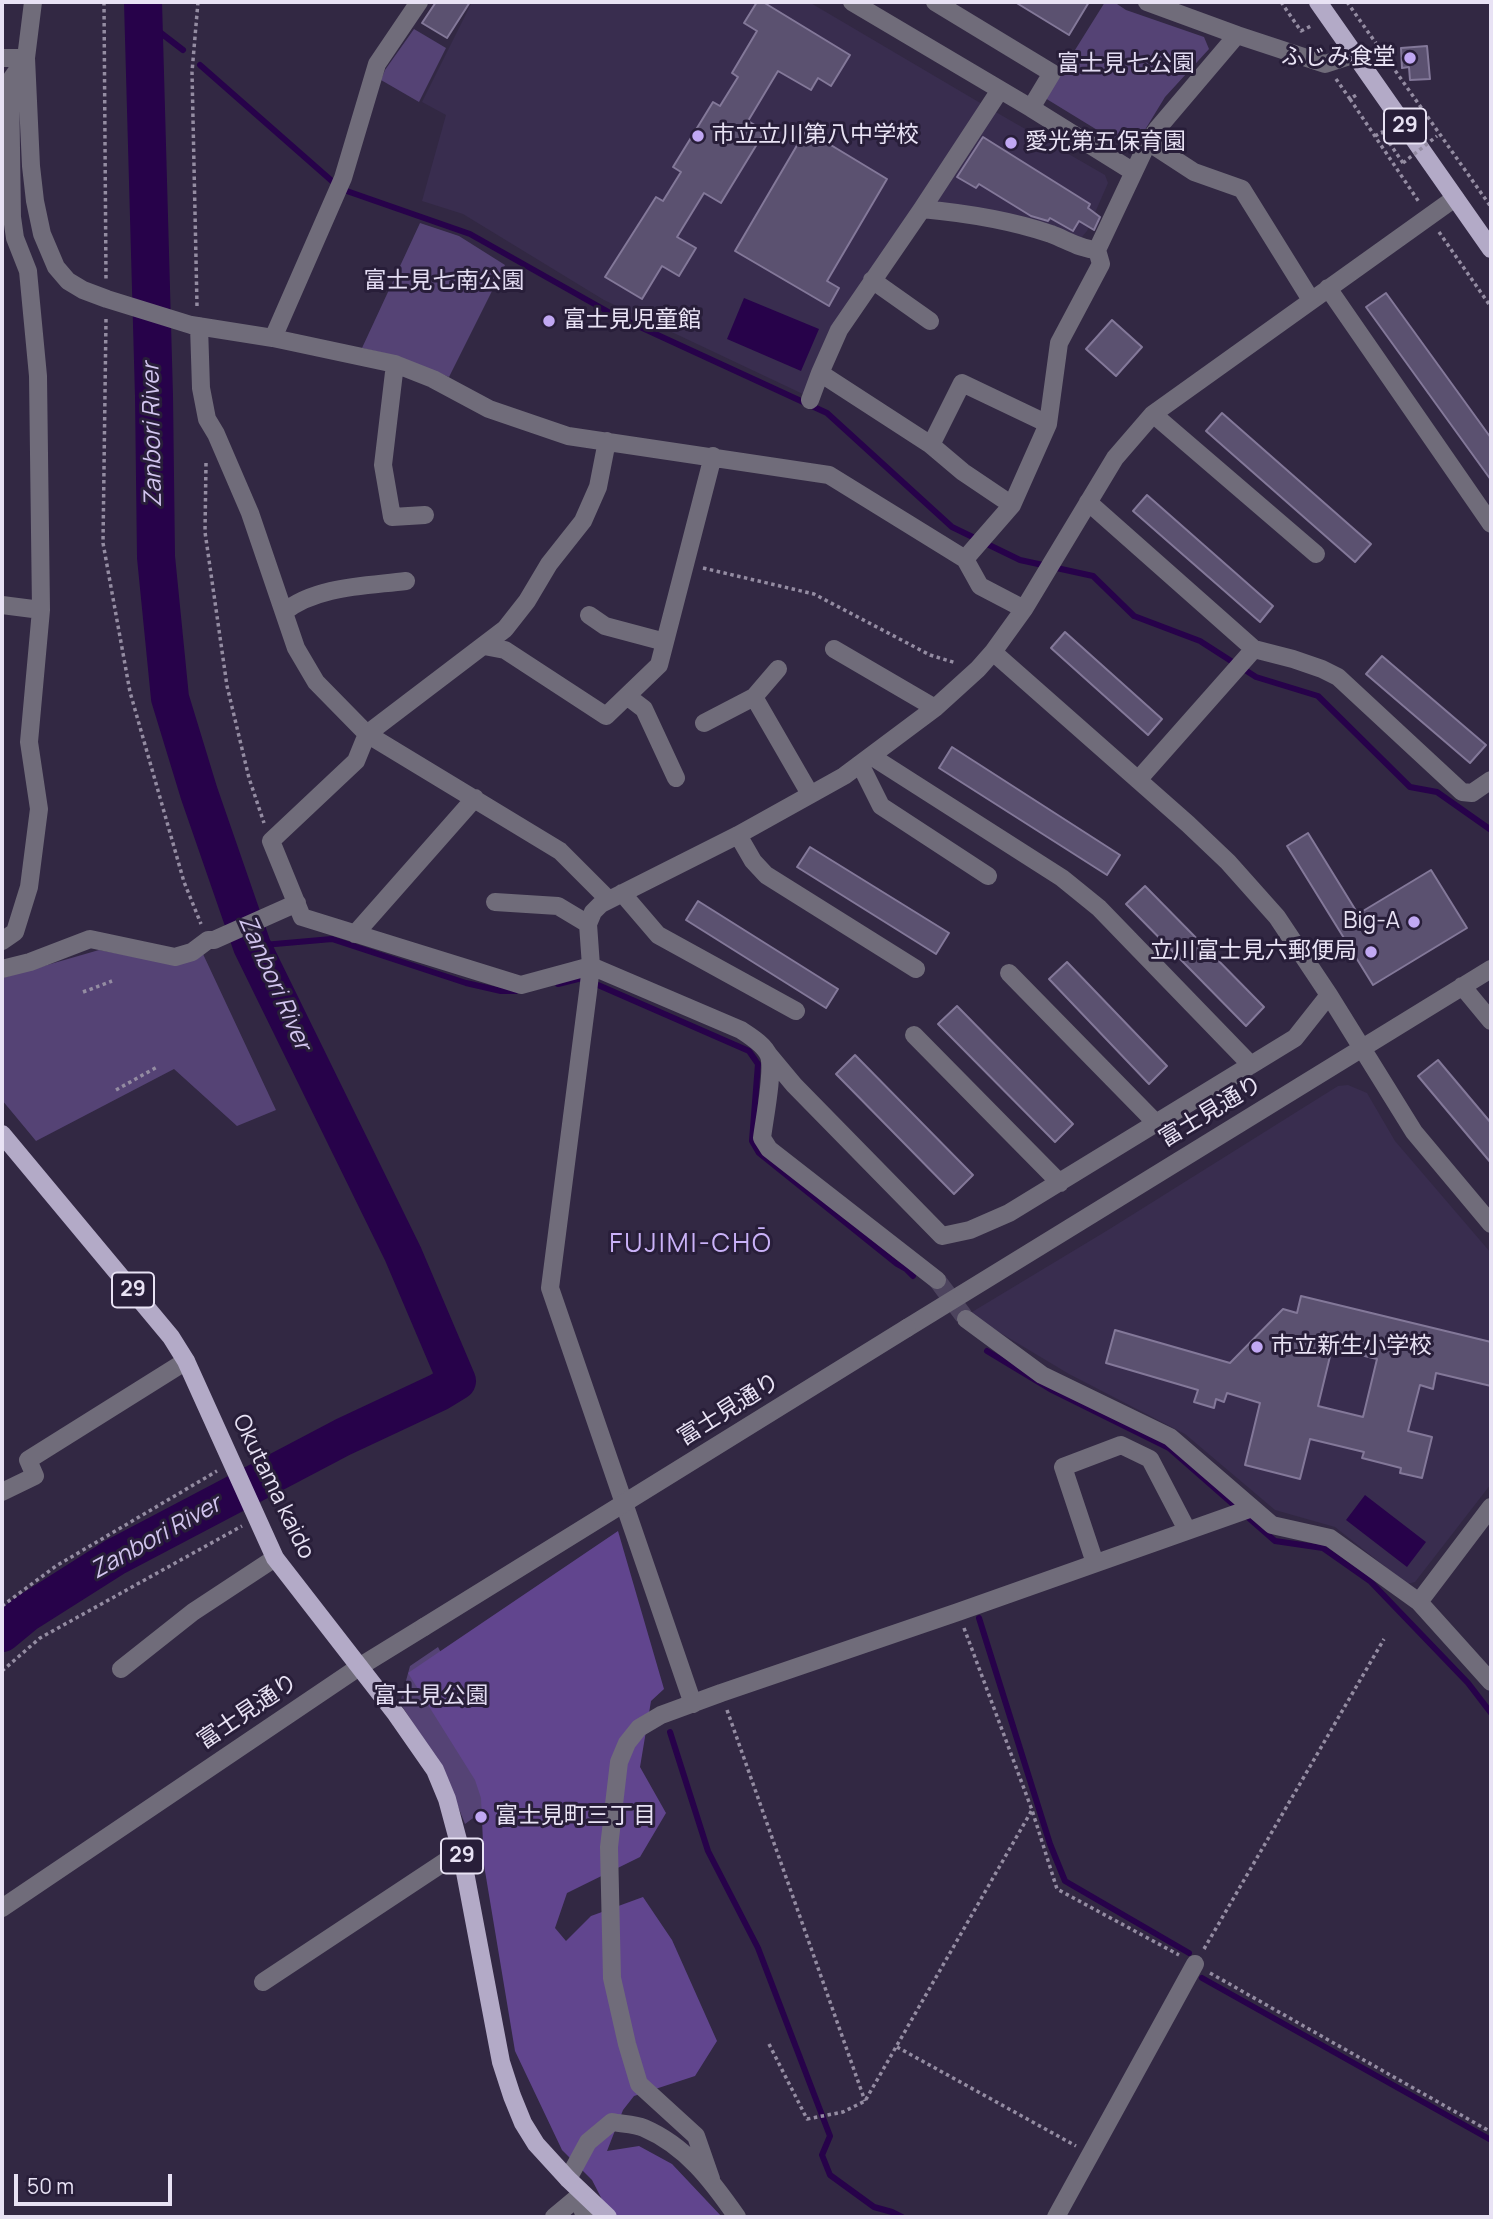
<!DOCTYPE html>
<html>
<head>
<meta charset="utf-8">
<style>
  body { margin:0 }
  #map { position:relative; width:1493px; height:2219px; overflow:hidden; background:#322843; font-family:Manrope,sans-serif }
  canvas { display:block }
  .frame { position:absolute; inset:0; border:4px solid #e8e2f4; pointer-events:none }
  .scale { position:absolute; left:14px; top:2174px; width:158px; height:32px; box-sizing:border-box; border:4px solid #e8e2f4; border-top:0; padding-left:9px; font-size:21px; line-height:24px; white-space:nowrap; color:#e8e2f4; -webkit-text-stroke:5px #281e39; paint-order:stroke }
</style>
</head>
<body>
<div id="map">
<canvas width="1493" height="2219"></canvas>
<div class="frame"></div>
<div class="scale">50 m</div>
</div>
<script>
const ctx = document.querySelector('canvas').getContext('2d');
ctx.lineJoin = 'round';
function paint(path, color) {
  ctx.fillStyle = color;
  ctx.fill(path, 'evenodd');
}
function stroke(path, color, width, dash) {
  ctx.strokeStyle = color;
  ctx.lineWidth = width;
  ctx.lineCap = dash ? 'butt' : 'round';
  ctx.setLineDash(dash || []);
  ctx.stroke(path);
}
function label(font, color, halo, rows, align = 'center') {
  ctx.font = font + ' Manrope,"Noto Sans JP",sans-serif';
  ctx.lineWidth = 6;
  ctx.setLineDash([]);
  ctx.textBaseline = 'middle';
  ctx.strokeStyle = halo;
  ctx.fillStyle = color;
  for (const [text, x, y, turn = 0] of rows) {
    ctx.save();
    ctx.translate(x, y);
    ctx.rotate((+turn || 0) * Math.PI / 180);
    ctx.textAlign = isNaN(turn) ? turn : align;
    if (halo) ctx.strokeText(text, 0, 0);
    ctx.fillText(text, 0, 0);
    ctx.restore();
  }
}
paint(new Path2D(`
  M472 2H809L982 104 805 395 604 300 463 214 422 201 446 115 422 102Z
  M994 111 1105 175 1108 183 1087 231 1081 238 942 205 934 200Z
  M1348 1085 1367 1093 1395 1141 1491 1253V1484L1415 1582 1407 1584 1335 1527 1275 1510 1185 1434 1069 1374 977 1319 972 1312 1108 1230 1338 1086Z`), '#392d4f');
paint(new Path2D(`
  M1105 2H1114L1126 10 1204 37 1209 49 1165 97 1137 143 1125 147 1045 98Z
  M414 29 446 48 419 102 381 80 385 70Z
  M420 223 459 236 505 265 449 377 396 356 362 348Z
  M99 950 169 963 203 954 276 1110 237 1126 174 1069 36 1141 2 1100V978Z
  M438 1647 511 1790 465 1824 443 1769 400 1703 410 1666Z`), '#554375');
paint(new Path2D(`
  M618 1531 664 1689 651 1701 640 1767 666 1813 640 1857 567 1893 555 1928 566 1941 591 1916 643 1897 672 1940 717 2041 695 2076 634 2096 623 2110 607 2151 639 2146 672 2164 722 2217H611L592 2180 562 2150 515 2051 484 1865 481 1798 475 1780 408 1673Z`), '#61458e');
paint(new Path2D(`
  M744 298 819 329 801 371 727 339Z
  M1365 1495 1426 1542 1407 1567 1346 1520Z`), '#27024a');
stroke(new Path2D(`
  M144 20 183 50
  M200 65 341 189 470 234 612 314 827 413 952 527 1020 560 1093 576 1134 616 1200 641 1256 677 1318 696 1410 787 1437 792 1491 830
  M252 946 332 939 466 983 501 991H516
  M558 984 582 978 749 1051 758 1064 752 1141 759 1153 897 1264 906 1269 913 1276
  M987 1351 1050 1389 1169 1448 1275 1541 1323 1548 1370 1581 1468 1683 1491 1713
  M979 1618 1050 1844 1065 1881 1189 1953
  M670 1732 708 1851 758 1948 830 2136 822 2155 830 2175 874 2207 892 2212 902 2217
  M1202 1978 1491 2140`), '#27024a', 6);
stroke(new Path2D(`
  M2 1633 25 1614 115 1557 343 1437 439 1392 457 1381 403 1254 252 946 199 793 170 698 156 557 154 396 143 2`), '#27024a', 38);
const building = new Path2D(`
  M436 2H470L447 38 422 23Z
  M757 2H763L850 55 831 86 818 78 811 90 778 71 748 121 765 131 721 203 704 193 677 237 696 248 679 276 662 266 642 299 605 277 656 197 663 201 681 172 673 167 713 102 720 106 738 77 732 73 757 31 744 23Z
  M1015 2H1089L1069 35Z
  M1427 46 1430 79 1410 80 1409 67 1402 68 1401 48Z
  M806 130 887 179 827 281 839 288 829 306 735 251Z
  M983 137 1090 204 1088 208 1100 217 1094 230 1079 221 1073 231 1050 218 1048 221 1031 216 979 184 976 188 957 177Z
  M1386 293 1491 438V480L1366 307Z
  M1112 320 1142 347 1116 376 1086 349Z
  M1222 413 1371 544 1355 562 1206 431Z
  M1147 495 1273 606 1260 622 1133 511Z
  M1065 632 1162 719 1148 735 1051 648Z
  M1382 656 1486 745 1470 763 1366 674Z
  M952 747 1120 855 1107 875 939 768Z
  M1308 833 1358 914 1431 870 1467 928 1373 985 1287 846Z
  M810 847 949 933 936 954 797 867Z
  M1145 886 1264 1007 1246 1026 1126 904Z
  M698 901 838 989 826 1008 686 920Z
  M1067 962 1167 1066 1149 1084 1049 979Z
  M957 1006 1073 1124 1055 1142 938 1024Z
  M855 1055 973 1175 954 1194 836 1074Z
  M1438 1060 1491 1123V1163L1418 1076Z
  M1301 1296 1491 1342V1386L1436 1373 1433 1389 1420 1385 1408 1431 1432 1437 1422 1478 1400 1473 1401 1468 1362 1458 1364 1452 1310 1439 1300 1479 1245 1465 1260 1403 1227 1393 1224 1402 1216 1399 1214 1408 1194 1402 1198 1390 1106 1363 1115 1330 1230 1363 1283 1309 1297 1313ZM1332 1348 1377 1359 1363 1417 1318 1406Z`);
paint(building, '#5b5170');
stroke(building, '#837899', 2);
stroke(new Path2D(`
  M937 1280 966 1319`), '#4d445e', 18, [18, 9]);
stroke(new Path2D(`
  M104 2 106 280
  M1281 2 1301 31 1311 26
  M1347 2 1491 207
  M1336 79 1350 99 1358 94
  M1350 99 1419 202
  M1375 136 1382 132 1403 163
  M1439 232 1491 307
  M197 306 192 72 198 2
  M106 319 103 543 130 692 184 882 201 924
  M206 463 205 532 227 686 249 778 264 823
  M703 568 814 594 930 655 956 663
  M83 992 112 981
  M116 1090 157 1067
  M2 1606 56 1566 217 1471
  M964 1628 1032 1810 1057 1889 1179 1955
  M2 1671 40 1638 242 1526
  M727 1710 865 2101
  M1204 1949 1384 1639
  M1210 1973 1491 2132
  M769 2044 807 2119 843 2112 865 2101 1032 1810
  M897 2047 1076 2146`), '#948ca2', 3.5, [3.5, 3.5]);
stroke(new Path2D(`
  M33 2 26 58 31 166 35 201 42 234 56 267 68 281 83 290 107 299 191 325 273 338 343 178 377 64 419 2
  M852 2 1031 108 1132 171
  M935 2 1052 73 1031 108
  M1147 2 1237 35 1325 64 1356 54
  M2 58H26
  M1000 90 922 209 839 330 820 373 931 445 963 472 1012 505
  M1148 142 1194 172 1242 189 1311 300
  M922 209C965 213 1010 220 1051 234 1067 240 1080 249 1097 250
  M872 280 930 321
  M1328 288 1491 524
  M199 326 201 388 207 419 216 434 250 513 296 648 316 682 367 734 560 851 609 900
  M273 338 395 364 433 379 489 409 568 436 829 475 965 559
  M395 364 383 465 392 517 425 515
  M810 400 820 373
  M1153 414 1316 554
  M607 441 598 487 583 521 549 564 527 601 505 629 367 734 356 761 271 841 302 917 521 985 591 966 741 1030C750 1036 765 1045 769 1056 774 1071 764 1121 762 1138L769 1149 937 1280
  M931 445 962 383 1048 424
  M1088 502 1254 649 1293 659 1322 669 1338 677 1462 792 1472 793 1491 780
  M2 605 41 610
  M1024 609 980 586 965 559 1012 505 1048 424 1059 343 1101 264 1097 250 1148 142 1158 128 1237 35
  M284 612C316 586 367 586 406 581
  M589 615 605 626 665 642
  M484 646 505 650 606 716 659 665 713 456
  M834 649 935 708
  M993 652 1188 824 1228 862 1277 917 1329 995 1414 1132 1491 1224
  M627 696 644 709 676 778
  M754 697 778 669
  M704 723 754 697 810 794
  M871 756 1062 878 1099 908 1251 1065
  M860 764 881 806 988 876
  M1138 780 1254 649
  M738 835 753 861 766 875 916 969
  M622 893 658 935 796 1011
  M495 902 558 906 588 924
  M355 934 475 798
  M2 941 15 932 29 887 39 809 29 742 41 610 38 376 28 271 15 238 12 217 10 81 26 58
  M2 969 30 962 90 939 175 957 192 952 208 940H214L297 903
  M1009 973 1157 1124
  M1462 986 1491 1021
  M914 1035 1060 1183
  M769 1055 794 1085 942 1236 970 1230 1009 1213 1295 1038 1329 995
  M966 1319 1042 1375 1170 1437 1272 1525 1330 1538 1419 1602 1491 1682
  M907 1328 1491 969
  M2 1492 35 1476 28 1460 186 1361
  M1095 1563 1063 1467 1121 1445 1150 1459 1187 1530
  M1419 1602 1491 1507
  M121 1669 193 1612 275 1558
  M693 1704 550 1288 588 992 591 966 588 924 593 912 601 904 738 835 844 776 935 708 978 669 993 652 1024 609 1115 458 1153 414 1455 198
  M2 1908 359 1667 424 1627
  M263 1982 461 1851
  M568 2179 588 2142 612 2122C622 2124 635 2124 644 2128 686 2146 712 2181 737 2217
  M711 2179 696 2136 639 2084 627 2044 612 1978 609 1847 619 1762 627 1743 639 1728 661 1715 721 1693 958 1612 1252 1508
  M578 2197 585 2217
  M554 2217 578 2197 579 2190
  M1056 2217 1195 1964`), '#706c7a', 18);
stroke(new Path2D(`
  M1318 2 1491 249
  M2 1134 171 1337 186 1361 275 1558 396 1714 435 1770 447 1799 461 1851 501 2062 512 2096 523 2123 536 2144 568 2179 608 2217`), '#b3aac7', 18);
stroke(new Path2D(`
  M1403 163 1437 136`), '#948ca2', 3.5, [3.5, 3.5]);
stroke(new Path2D(`
  M424 1627 907 1328`), '#706c7a', 18);
for (const [x, y, r, color] of [
  [1410,58,7,"#c1a8f3"],
  [698,136,7,"#c1a8f3"],
  [1011,143,7,"#c1a8f3"],
  [549,321,7,"#c1a8f3"],
  [1414,922,7,"#c1a8f3"],
  [1371,952,7,"#c1a8f3"],
  [1257,1347,7,"#c1a8f3"],
  [481,1817,7,"#c1a8f3"]
]) {
  const dot = new Path2D();
  dot.arc(x, y, r, 0, 2 * Math.PI);
  ctx.fillStyle = color;
  ctx.fill(dot);
  stroke(dot, '#281e39', 2.5);
}
for (const [x, y, w] of [
  [1405,126,42],
  [133,1290,42],
  [462,1856,42]
]) {
  const box = new Path2D();
  box.roundRect(x - w / 2, y - 17.5, w, 35, 5);
  ctx.fillStyle = '#281e39';
  ctx.fill(box);
  stroke(box, '#e8e2f4', 2);
}
label('bold 21px', '#e8e2f4', null, [
  ["29",1405,126],
  ["29",133,1290],
  ["29",462,1856]
]);
label('23px', '#e8e2f4', '#281e39', [
  ["ふじみ食堂",1396,58,"right"],
  ["市立立川第八中学校",712,136],
  ["愛光第五保育園",1025,143],
  ["富士見児童館",563,321],
  ["Big-A",1400,922,"right"],
  ["立川富士見六郵便局",1357,952,"right"],
  ["市立新生小学校",1271,1347],
  ["富士見町三丁目",495,1817]
], 'left');
label('23px', '#e3dcf2', '#281e39', [
  ["富士見七公園",1126,65],
  ["富士見七南公園",444,282],
  ["富士見公園",431,1697]
]);
label('23px', '#e8e2f4', '#281e39', [
  ["富士見通り",1211,1112,-31],
  ["富士見通り",729,1410,-32],
  ["Okutama kaido",273,1487,64],
  ["富士見通り",248,1712,-34]
]);
label('italic 24px', '#d2c5ef', '#281e39', [
  ["Zanbori River",153,435,-91],
  ["Zanbori River",274,983,66],
  ["Zanbori River",156,1538,-29]
]);
ctx.letterSpacing = '2px';
label('26px', '#cab2f8', '#281e39', [
  ["FUJIMI-CHŌ",691,1245]
]);
ctx.letterSpacing = '0px';
</script>
</body>
</html>
